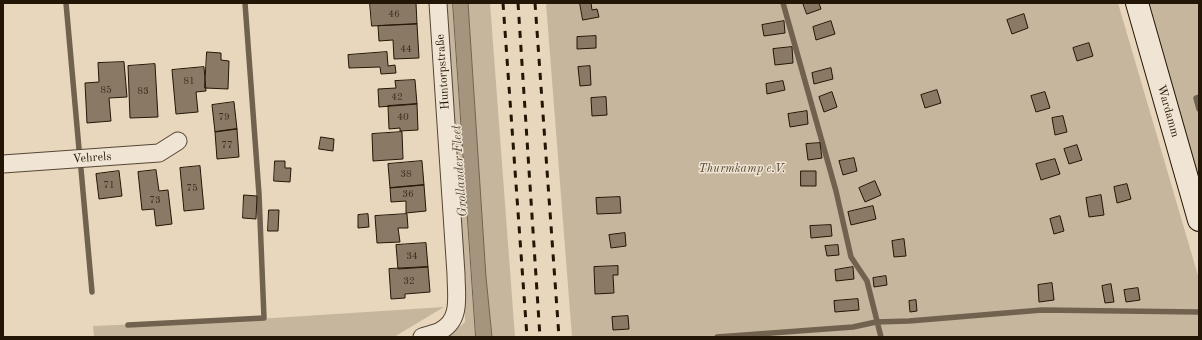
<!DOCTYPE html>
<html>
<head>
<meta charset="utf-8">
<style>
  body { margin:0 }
  #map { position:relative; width:1202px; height:340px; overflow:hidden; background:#e8d7bd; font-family:"Old Standard TT",serif }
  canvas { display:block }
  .frame { position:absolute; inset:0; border:4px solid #241606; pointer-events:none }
</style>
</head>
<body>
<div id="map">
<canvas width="1202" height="340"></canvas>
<div class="frame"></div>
</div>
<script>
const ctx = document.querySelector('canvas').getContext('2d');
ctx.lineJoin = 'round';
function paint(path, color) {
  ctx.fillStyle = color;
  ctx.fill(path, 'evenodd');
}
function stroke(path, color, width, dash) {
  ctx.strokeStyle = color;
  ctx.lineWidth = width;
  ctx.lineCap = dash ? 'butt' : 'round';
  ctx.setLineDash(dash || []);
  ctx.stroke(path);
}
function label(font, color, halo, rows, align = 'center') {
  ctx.font = font + ' "Old Standard TT",serif';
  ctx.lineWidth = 3;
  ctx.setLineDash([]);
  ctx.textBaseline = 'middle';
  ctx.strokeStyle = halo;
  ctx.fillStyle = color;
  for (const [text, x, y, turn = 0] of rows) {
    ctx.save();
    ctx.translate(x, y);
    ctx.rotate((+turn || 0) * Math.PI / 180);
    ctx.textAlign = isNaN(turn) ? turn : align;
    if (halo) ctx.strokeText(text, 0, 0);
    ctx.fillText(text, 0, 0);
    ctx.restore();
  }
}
paint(new Path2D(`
  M447 3H453L476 337H448L465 322V297Z
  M468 3H490L515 337H492L486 277Z
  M546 3H1118L1199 279V337H572Z
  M1147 3H1199V190Z
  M444 307 394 337H94L93 326 258 319Z`), '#c7b69e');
const water = new Path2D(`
  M453 3H468L486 277 492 337H476Z`);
paint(water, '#a5957f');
stroke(water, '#71624f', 1);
stroke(new Path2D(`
  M66 3 79 149
  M783 3 836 191 851 257 867 281 881 337
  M1199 97 1196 98 1199 109
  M81 169 92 292
  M128 325 264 318 259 194 245 3
  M717 337 853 327 876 322 909 321 1042 310 1199 312`), '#71624f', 5.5);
const building = new Path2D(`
  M370 3H416L417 24 372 26Z
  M580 3H591L592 10 597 9 599 17 583 20Z
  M803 3H819L821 9 807 14Z
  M1024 14 1028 28 1012 34 1007 20Z
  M784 21 785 33 764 36 762 25Z
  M831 21 835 34 816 40 813 27Z
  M417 24 419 58 394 59 393 40 379 41 378 26Z
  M596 36V48L577 49V37Z
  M1089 43 1093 56 1077 61 1073 48Z
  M792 47 793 63 775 65 773 49Z
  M207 52 221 53V60L229 61 228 89 205 88Z
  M387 52 388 66 395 65 396 73 381 74 380 67 349 68 348 55Z
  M124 62 127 97 109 98 111 121 87 123 85 83 99 82 98 63Z
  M155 64 158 117 130 118 128 66Z
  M590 66 591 85 580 86 578 67Z
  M204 67 206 91 196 92 198 112 176 114 172 70Z
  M831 68 833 79 814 84 812 73Z
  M415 80 417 104 379 107 378 89 396 88 395 81Z
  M783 81 785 90 767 94 766 84Z
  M937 90 941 103 925 108 921 95Z
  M832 92 837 107 824 112 819 97Z
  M1045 92 1050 108 1036 112 1031 96Z
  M606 97 607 115 592 116 591 98Z
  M234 102 237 129 215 132 212 105Z
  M417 104 418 130 400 131V128L389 129 388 106Z
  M807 111 808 124 790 127 788 114Z
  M1063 116 1067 132 1055 135 1052 118Z
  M237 129 239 157 217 159 215 132Z
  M402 132 403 159 373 161 372 134Z
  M321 137 334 139 333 151 319 149Z
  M820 143 822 158 808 160 806 144Z
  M1077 145 1082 160 1069 164 1064 149Z
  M854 158 857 171 843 175 839 161Z
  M1055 159 1060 174 1041 180 1036 164Z
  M275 161H285V168H291L290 182 274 181Z
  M422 161 424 185 390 188 388 164Z
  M200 166 204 209 184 211 180 168Z
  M156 170 159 191 168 190 172 224 156 226 154 209 142 210 138 172Z
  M119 171 122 196 99 199 96 174Z
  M801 171H816V186H801Z
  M875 181 881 195 865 202 859 188Z
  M1127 184 1131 199 1117 203 1114 187Z
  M424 185 426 211 406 213V201L391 202 390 188Z
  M244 195 257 196 256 219 243 218Z
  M1101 195 1104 215 1089 217 1086 198Z
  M620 197 621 213 597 214 596 198Z
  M873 206 876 219 851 225 848 212Z
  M269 210H279L278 231H268Z
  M368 214 369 227 358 228V215Z
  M407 214 408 228H398L400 242 377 243 375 216Z
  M1060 216 1064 231 1054 234 1050 219Z
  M831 225 832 236 811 238 810 226Z
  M625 233 626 246 611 248 609 235Z
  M904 239 906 256 894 257 892 241Z
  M426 243 428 267 398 269 396 245Z
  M838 245 839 255 827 256 825 246Z
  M618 266V275H613L614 293 595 294 594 267Z
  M428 267 430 292 405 294V298L391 299 389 269Z
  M853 267 854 279 836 281 835 270Z
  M886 276 887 285 874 287 873 278Z
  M1052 283 1054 300 1039 302 1038 285Z
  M1111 284 1114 302 1105 303 1102 286Z
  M1138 288 1140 300 1126 302 1124 290Z
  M858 299 859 310 835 312 834 301Z
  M916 300 917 311 910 312 909 301Z
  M628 316 629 329 613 330 612 317Z`);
paint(building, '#8a7a65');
stroke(building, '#241606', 1);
const street = new Path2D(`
  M3 164 159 153 178 141
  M422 337C427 335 434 334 440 331 462 320 456 295 456 274L438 3`);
const secondary = new Path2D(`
  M1137 3 1199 220`);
stroke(street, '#554634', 19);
stroke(secondary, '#241606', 24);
stroke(street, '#f0e5d4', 17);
stroke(secondary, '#f0e5d4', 22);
stroke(new Path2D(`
  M503 3 527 337
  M518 3 540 337
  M535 3 559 337`), '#241606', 3, [7, 7]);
label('10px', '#3e2f1e', null, [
  ["46",394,14],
  ["44",406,49],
  ["81",189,81],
  ["85",106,90],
  ["83",143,91],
  ["42",397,97],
  ["79",224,117],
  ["40",403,117],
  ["77",227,145],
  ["38",406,174],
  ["71",109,185],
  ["75",192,188],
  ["36",408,194],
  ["73",155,200],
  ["34",412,256],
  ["32",409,281]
]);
label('12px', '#241606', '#f0e5d4', [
  ["Huntorpstraße",443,72,-94],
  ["Wardamm",1168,111,74],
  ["Vehrels",92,158,-4]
]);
label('italic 12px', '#554634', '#f0e5d4', [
  ["Thurmkamp e.V.",742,169]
]);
label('italic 13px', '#584936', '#f0e5d4', [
  ["Grollander Fleet",460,171,-94]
]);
</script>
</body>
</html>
